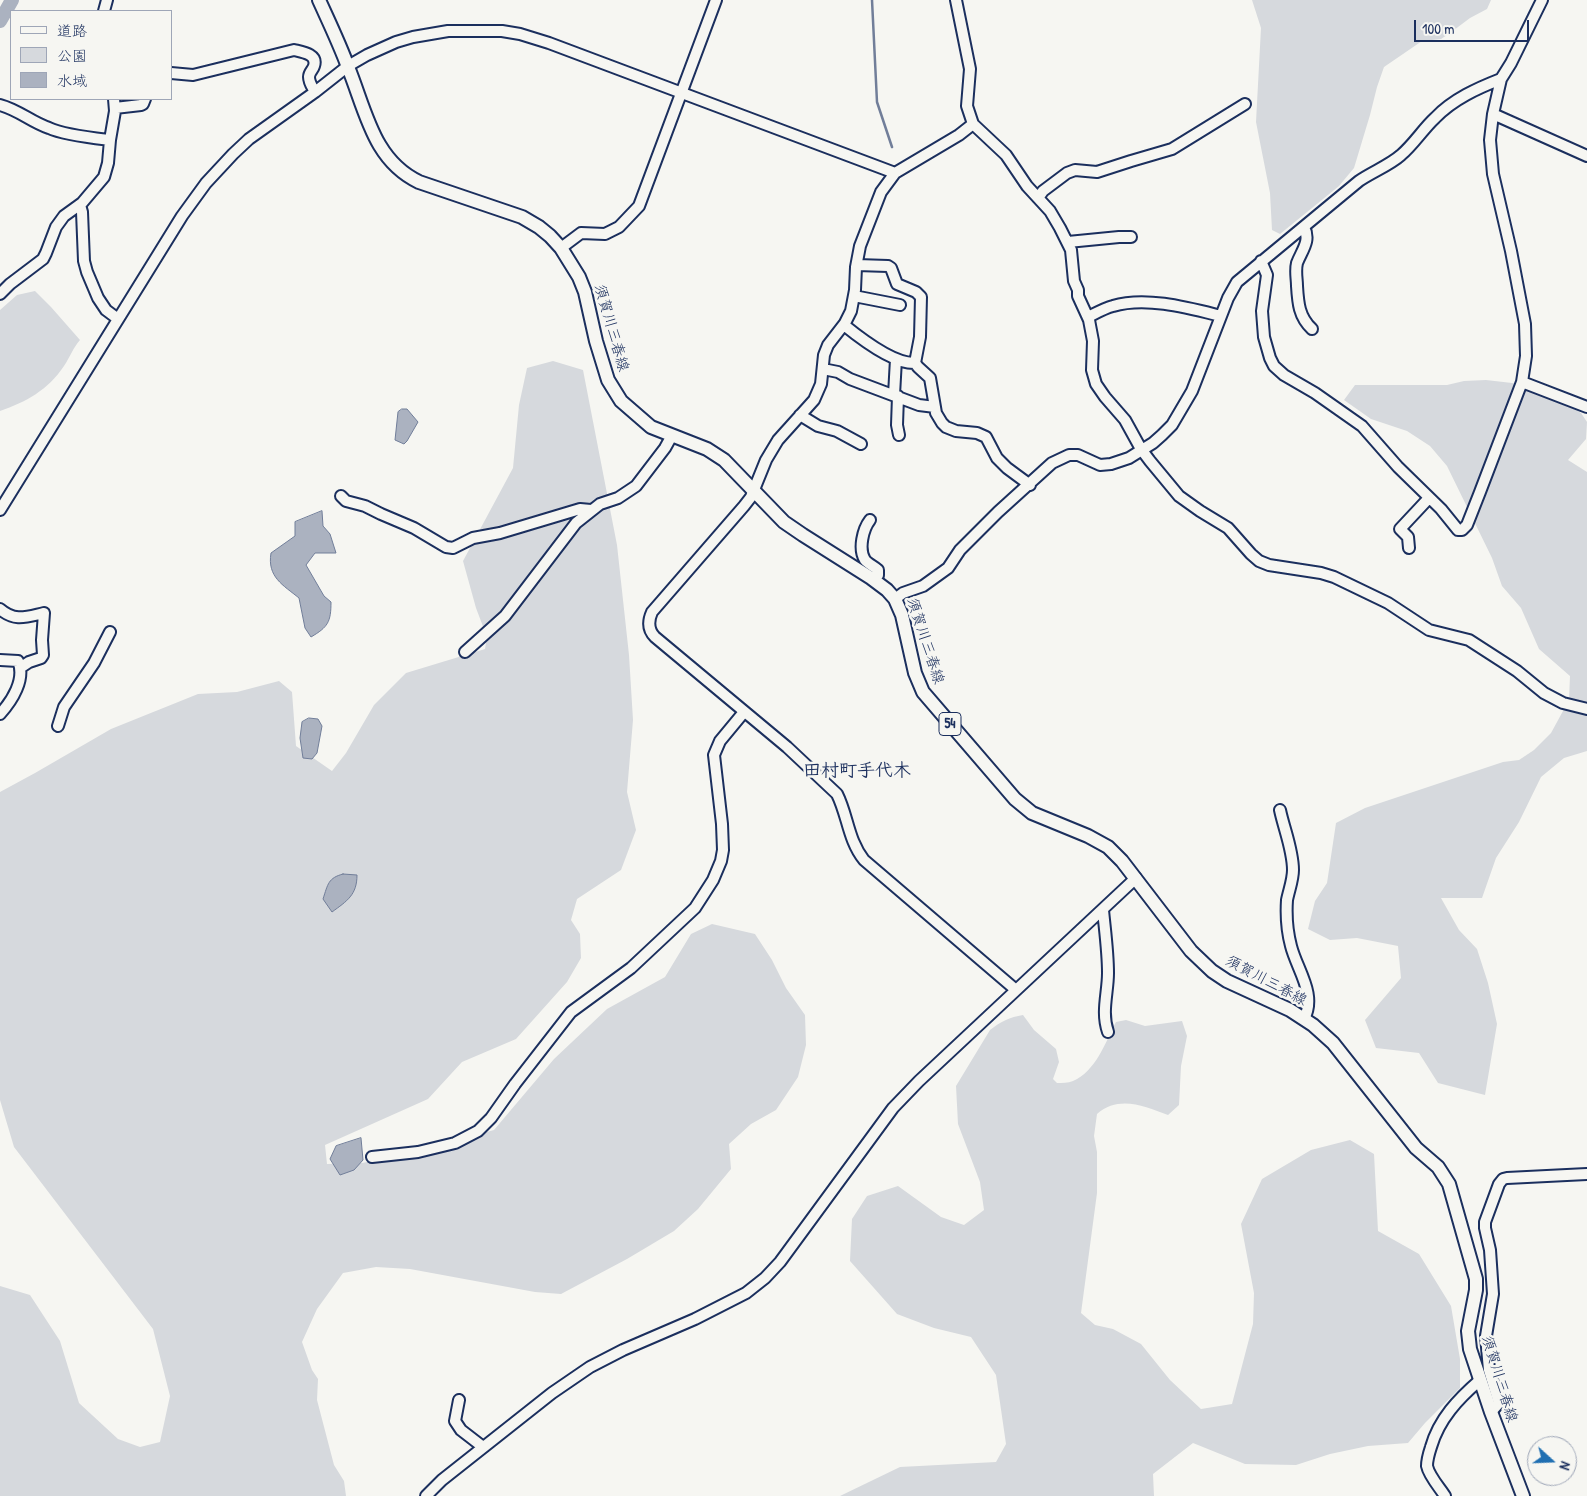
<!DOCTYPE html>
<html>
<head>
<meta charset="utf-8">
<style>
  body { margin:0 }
  #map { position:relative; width:1587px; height:1496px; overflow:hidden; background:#f6f6f2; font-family:"Patrick Hand","Klee One",sans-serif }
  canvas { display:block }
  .legend { position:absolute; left:10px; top:10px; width:162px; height:90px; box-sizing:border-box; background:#f6f6f2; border:1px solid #9ea6b7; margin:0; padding:6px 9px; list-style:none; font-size:15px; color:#1b2f5e }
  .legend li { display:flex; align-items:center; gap:10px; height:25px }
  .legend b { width:25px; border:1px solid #9ea6b7 }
  .north { position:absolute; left:1527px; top:1436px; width:50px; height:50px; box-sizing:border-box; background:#f6f6f2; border:1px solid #9ea6b7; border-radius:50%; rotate:110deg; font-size:14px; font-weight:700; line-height:20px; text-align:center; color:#1b2f5e }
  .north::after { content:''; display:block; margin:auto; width:18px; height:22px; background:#1f6fb2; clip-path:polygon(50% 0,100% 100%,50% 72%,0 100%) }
  .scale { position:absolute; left:1414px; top:20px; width:115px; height:22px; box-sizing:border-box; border:2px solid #1b2f5e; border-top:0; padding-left:6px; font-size:15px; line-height:18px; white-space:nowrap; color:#1b2f5e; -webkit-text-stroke:4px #f6f6f2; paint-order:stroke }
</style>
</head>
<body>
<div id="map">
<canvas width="1587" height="1496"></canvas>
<ul class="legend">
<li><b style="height:6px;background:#f6f6f2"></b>道路</li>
<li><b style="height:14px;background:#d6d9dd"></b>公園</li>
<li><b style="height:14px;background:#abb2c0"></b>水域</li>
</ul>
<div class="north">N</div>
<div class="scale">100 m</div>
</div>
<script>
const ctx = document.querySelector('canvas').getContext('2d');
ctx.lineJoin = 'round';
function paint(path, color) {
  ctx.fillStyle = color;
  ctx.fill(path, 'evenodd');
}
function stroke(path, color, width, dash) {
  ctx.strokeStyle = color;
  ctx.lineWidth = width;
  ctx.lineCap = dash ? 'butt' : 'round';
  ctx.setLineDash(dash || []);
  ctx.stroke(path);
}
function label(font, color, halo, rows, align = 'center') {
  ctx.font = font + ' "Patrick Hand","Klee One",sans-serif';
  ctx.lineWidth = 5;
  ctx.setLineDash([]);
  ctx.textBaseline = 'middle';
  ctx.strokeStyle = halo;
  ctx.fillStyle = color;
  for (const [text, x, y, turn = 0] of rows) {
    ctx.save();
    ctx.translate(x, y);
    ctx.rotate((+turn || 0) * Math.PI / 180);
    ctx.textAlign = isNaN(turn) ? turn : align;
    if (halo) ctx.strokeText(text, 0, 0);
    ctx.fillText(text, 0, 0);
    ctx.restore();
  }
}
paint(new Path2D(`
  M1252 0H1491L1487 9 1470 18 1450 33 1441 39 1422 41 1384 67 1377 87 1370 115 1354 168 1339 186 1280 234 1272 230 1270 193 1256 122 1261 28Z
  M35 291 51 307 80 340C73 348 70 357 64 366 48 390 26 402 0 411V310L17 295Z
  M553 361 583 370 617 545 629 655 633 720 627 792 636 830 621 870 577 899 571 920 580 934 581 958 567 982 516 1039 462 1062 428 1099 325 1145 327 1164 362 1163 406 1154 494 1130 554 1059 607 1009 665 977 691 934 712 924 755 934 772 960 786 988 805 1015 806 1045 798 1077 776 1110 751 1124 729 1144 731 1169 698 1209 674 1231 627 1259 561 1294 535 1292 410 1269 376 1267 343 1273 317 1309 302 1342 312 1370 318 1379 317 1400 334 1465 344 1481 346 1496H0V1286L30 1295 60 1341 79 1403 118 1439 140 1447 160 1442 170 1396 153 1329 14 1147 0 1100V792L35 773 111 729 198 694 237 692 279 681 292 692 296 746 332 771 346 753 374 705 406 673 485 649 487 637 476 608 463 561 513 468 519 405 527 368Z
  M1486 380 1512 383 1547 391 1581 413 1587 422 1586 439 1568 460 1587 472V751L1564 758 1541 777 1519 822 1496 858 1482 898H1441L1459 930 1477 949 1488 983 1497 1024 1485 1095 1438 1083 1419 1053 1376 1048 1365 1020 1401 978 1398 946 1357 938 1330 940 1308 929 1315 901 1327 883 1336 823 1365 808 1503 762 1519 760 1534 750 1551 733 1569 700 1570 676 1539 649 1521 608 1502 586 1492 558 1447 466 1430 446 1407 431 1371 419 1344 400 1355 385H1447L1464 381Z
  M1023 1015 1034 1030 1056 1049 1059 1062 1053 1079 1057 1083C1062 1083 1068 1083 1073 1081 1096 1071 1105 1043 1116 1022L1126 1020 1145 1026 1182 1021 1187 1036 1181 1066 1179 1105 1168 1115C1144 1106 1119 1095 1097 1114L1094 1136 1097 1152V1193L1081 1313 1095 1325 1113 1329 1141 1344 1170 1380 1201 1409 1232 1404 1253 1324 1254 1293 1241 1224 1262 1179 1311 1150 1350 1140 1374 1154 1378 1231 1419 1254 1451 1306 1460 1359V1388L1425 1423 1408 1443 1368 1446 1330 1454 1296 1465 1245 1464 1193 1443 1153 1474 1154 1496H840L900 1467 996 1462 1006 1444 996 1375 971 1337 934 1328 897 1314 850 1261 852 1219 867 1196 898 1186 941 1217 964 1225 984 1210 980 1182 958 1124 956 1086 990 1030C1000 1022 1010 1017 1023 1015Z`), '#d6d9dd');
const water = new Path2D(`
  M402 409H407L418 422 407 441 404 444 395 440 398 412Z
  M322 511 323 526 330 534 336 553H315L306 565 324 596 331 602C331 622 328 627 311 637L305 628 299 598C283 585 267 577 271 553L295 536V522Z
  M309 718 318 719 322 726 317 753 312 759 303 758 300 738 302 722Z
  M343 874 357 875C357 895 347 901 332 912L323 899C328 884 328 878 343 874Z
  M361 1138 363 1160 354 1170 340 1175 330 1159 336 1146Z`);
paint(water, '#abb2c0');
stroke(water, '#717e99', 1);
stroke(new Path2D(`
  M872 0 877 102 892 147`), '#717e99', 2.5);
stroke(new Path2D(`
  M0 21 12 0`), '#abb2c0', 14);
const minor = new Path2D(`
  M956 0 970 69 967 106 973 124 1006 155 1027 186 1050 211 1060 228 1071 250 1074 281 1078 290V296L1089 320 1093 341 1092 370 1096 384 1105 397 1125 420 1141 449 1150 461 1179 496 1200 511 1228 528 1251 554 1259 561 1269 565 1321 573 1334 577 1388 603 1429 630 1469 640 1517 671 1544 693 1563 703 1587 709
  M104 11 107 0
  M171 73 193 75 294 50C302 52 318 54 314 66 313 70 309 72 309 77 309 83 313 88 315 92
  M0 105C19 110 31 122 49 128 64 135 93 138 110 140
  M115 108 141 105 143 104 145 99
  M1493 114 1587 156
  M973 124 959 135 895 173 881 192 860 246 856 267 855 290 851 311 845 323 828 345 824 355 821 384 814 400 778 440 766 460 751 497 744 506 652 612C648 621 648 630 655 637L787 747 837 794C848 816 848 840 864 860L1016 990
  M1038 198 1043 191 1067 173 1075 170 1097 172 1131 161 1172 149 1245 104
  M80 205 82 212 84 261 87 272 98 298 106 310 118 319
  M1304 227C1311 241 1302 250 1297 263 1295 271 1297 279 1297 286 1298 303 1299 317 1312 329
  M1068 242 1119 237H1131
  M561 248 581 233 605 234 619 227 639 206 716 0
  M1261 261 1267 275 1262 311 1264 337 1270 358 1274 366 1284 375 1315 393 1362 426 1398 467 1441 509 1458 530H1462L1467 525 1480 492 1522 382 1526 356 1525 324 1511 251 1493 174 1490 140 1493 114 1501 79 1511 63 1542 0
  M857 265 888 266 891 268 897 284 916 292 921 297 920 337 915 363 918 367 930 378 936 413 942 423 946 427 956 431 977 433 986 437 997 458 1007 468 1030 485
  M0 294 10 284 43 259 46 253 56 227 64 216 82 203 104 177 108 163 110 140 115 111 114 99
  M854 296 900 305
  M1088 317C1096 313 1105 308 1113 306 1146 296 1189 308 1221 316
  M844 325C860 338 893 364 915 363
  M823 369 838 372 850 379 919 405 935 407
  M1522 382 1587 407
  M894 395 896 359
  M898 396 897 425 899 435
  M800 415 818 426 837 431 861 444
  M341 496 346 501 365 506 381 514 414 528 446 547 453 548 473 538 500 533 580 509 591 510
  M0 510 182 216 206 183 233 154 249 139 315 92 348 66 367 55 396 42 413 37 448 31H502L520 34 549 43 895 173
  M870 520C863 529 858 549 865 560 868 564 874 566 878 570V575L871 578
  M1409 548 1408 537 1400 529 1429 498
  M895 599 903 593 923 586 948 568 960 550 998 512 1052 463 1069 455H1078L1100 465 1111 464 1129 458 1153 443 1162 435 1172 425 1192 391 1228 298 1237 282 1359 181C1372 172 1390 165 1401 155 1414 144 1423 129 1435 118 1453 99 1478 88 1501 79
  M0 609C15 622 26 617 44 613L42 640 43 655 41 658 29 662 20 668
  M465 652 505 616 576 523 600 504 618 498 636 486 665 448 670 439V435
  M0 660 18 661C26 679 12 701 0 714
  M58 726 64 707 94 663 110 632
  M1280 810C1284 829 1293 850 1293 870 1293 880 1289 890 1287 900 1286 915 1287 931 1291 946 1297 970 1317 994 1304 1019
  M1103 910C1105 931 1108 952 1108 973 1108 993 1101 1012 1108 1032
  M372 1157 418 1152 455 1143 478 1131 491 1118 515 1084 571 1012 631 968 695 908 713 880 721 861 723 850 722 824 714 755 720 741 744 712
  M459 1400 455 1421 461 1430 483 1447
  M1491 1412 1499 1403 1489 1370 1486 1336 1493 1294 1490 1250 1485 1228V1222L1499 1184 1503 1179 1507 1178 1587 1174
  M426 1496 442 1480 552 1393 590 1367 623 1350 695 1319 746 1293 765 1278 780 1262 893 1108 919 1081 1136 878
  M1445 1496C1440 1488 1429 1476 1427 1466 1427 1460 1429 1453 1431 1447 1439 1419 1458 1399 1480 1380`);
const major = new Path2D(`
  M319 0C329 22 340 45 348 67 366 111 373 160 419 182L522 217 539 227 550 236 561 248 579 277 585 292 596 341 608 380 621 401 651 427 707 449 724 460 784 522 803 535 871 578 887 590 895 599 902 615 915 673 923 692 1015 799 1032 813 1088 836 1108 847 1122 861 1191 951 1212 971 1227 981 1290 1010 1313 1025 1333 1043 1416 1148 1438 1167 1449 1184 1476 1279V1290L1468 1331 1470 1349 1491 1412 1523 1496`);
stroke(minor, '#1b2f5e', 14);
stroke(major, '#1b2f5e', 16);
stroke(minor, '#f6f6f2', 10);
stroke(major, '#f6f6f2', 12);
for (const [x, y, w] of [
  [950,724,22]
]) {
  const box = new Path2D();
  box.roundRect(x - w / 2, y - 11.5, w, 23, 4);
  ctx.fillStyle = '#f6f6f2';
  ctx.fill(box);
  stroke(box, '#1b2f5e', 1);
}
label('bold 14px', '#1b2f5e', null, [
  ["54",950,724]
]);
label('15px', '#1b2f5e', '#f6f6f2', [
  ["須賀川三春線",611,328,74],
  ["須賀川三春線",925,641,72],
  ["須賀川三春線",1266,981,28],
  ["須賀川三春線",1499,1379,73]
]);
label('bold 18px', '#1b2f5e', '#f6f6f2', [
  ["田村町手代木",857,771]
]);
</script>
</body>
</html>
